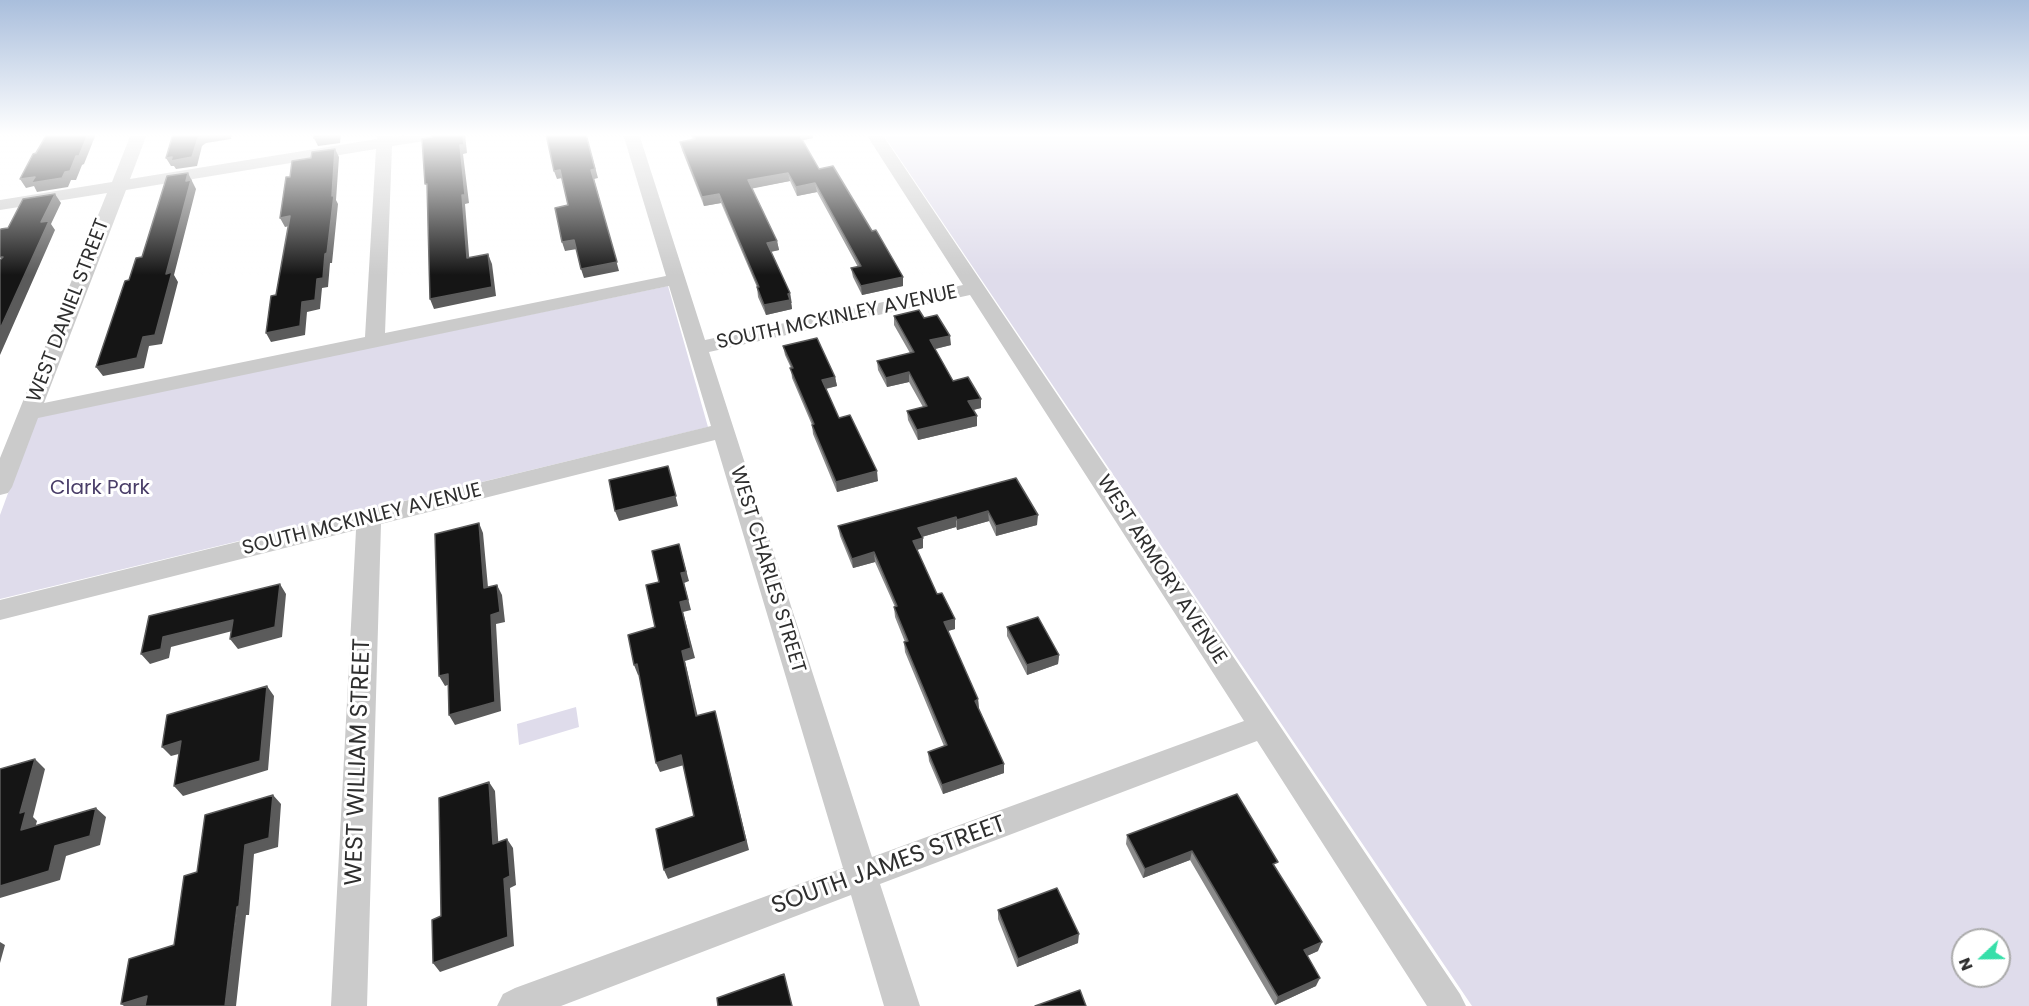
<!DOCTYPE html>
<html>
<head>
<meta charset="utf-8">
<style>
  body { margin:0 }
  #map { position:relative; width:2029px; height:1006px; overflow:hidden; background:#fff; font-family:Poppins,sans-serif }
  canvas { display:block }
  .north { position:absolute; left:1951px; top:928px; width:60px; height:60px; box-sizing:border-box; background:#fff; border:2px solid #ababab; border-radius:50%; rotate:248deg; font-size:16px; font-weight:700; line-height:24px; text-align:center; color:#2e2e2e }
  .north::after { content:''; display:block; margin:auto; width:21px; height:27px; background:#36dfa9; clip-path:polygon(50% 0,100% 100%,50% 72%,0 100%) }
</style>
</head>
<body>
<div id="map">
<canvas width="2029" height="1006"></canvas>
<div class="north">N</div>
</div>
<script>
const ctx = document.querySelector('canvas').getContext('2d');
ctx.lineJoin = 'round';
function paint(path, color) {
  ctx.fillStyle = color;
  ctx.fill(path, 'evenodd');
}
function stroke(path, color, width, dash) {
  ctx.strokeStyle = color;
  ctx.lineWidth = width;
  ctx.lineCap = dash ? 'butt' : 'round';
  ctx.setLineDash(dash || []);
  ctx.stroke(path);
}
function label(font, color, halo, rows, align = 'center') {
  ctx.font = font + ' Poppins,sans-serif';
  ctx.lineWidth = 6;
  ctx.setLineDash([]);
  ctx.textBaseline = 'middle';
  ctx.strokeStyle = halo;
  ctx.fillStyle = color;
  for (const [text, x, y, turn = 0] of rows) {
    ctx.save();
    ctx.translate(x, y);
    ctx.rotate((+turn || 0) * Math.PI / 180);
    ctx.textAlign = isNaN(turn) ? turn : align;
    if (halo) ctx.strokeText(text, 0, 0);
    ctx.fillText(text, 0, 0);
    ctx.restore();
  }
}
paint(new Path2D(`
  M883 134H2029V1006H1472ZM1963 940H1999V976H1963Z
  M668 286 708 427 0 599V515L36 417Z
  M576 707 579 727 519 745 517 724Z`), '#dfdceb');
paint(new Path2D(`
  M131 134H147L130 179 377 139V134H393V137L410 134H446L444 137 438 139 392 146 385 333 666 276 623 134H639L705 340 963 285 866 134H882L1460 994 1466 1006H1427L1257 741 880 884 920 1006H884L851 895 561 1006H497L503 994 515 988 843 868 715 440 381 524 367 1006H331L356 530 0 620V600L711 426 669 286 38 418 12 487 8 493 0 495V458L107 193 0 210V200L112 182ZM376 149 365 337 44 403 126 190ZM970 295 1244 721 872 857 709 352Z`), '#cbcbcb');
paint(new Path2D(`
  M690 134H813V138L802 140 819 169 903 286 862 295 853 277 851 268 858 267 817 192 797 196 790 181 752 188 777 241 779 250 771 252 790 293 792 303H791L792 309 766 315 758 297 757 287 721 203 704 206 682 150 680 142 693 140Z
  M894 316 924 318 951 345 935 349 953 381 981 399V408L973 410 977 426 918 440 908 420 907 411 923 407 909 382 887 387 878 370 877 361 910 353 894 325Z
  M783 346 835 377 837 386 826 389 839 418 878 481 837 492 813 434 812 425 792 378 791 368 785 355Z
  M1016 478 1037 525 996 536 989 521 957 530 956 527 922 537 923 548 917 550 937 594 955 629 948 631 978 699 979 709 1004 764V773L943 794 929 761 928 752 944 746 905 652 904 642H905L895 617 894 607H895L875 562 853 568 840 536 838 526Z
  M1007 627 1059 655 1058 664 1027 675 1007 636Z
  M1127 835 1276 868 1318 951 1307 956 1316 986 1275 1005 1190 860 1143 878 1126 844Z
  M998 910 1078 943 1017 967 998 919Z`), '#8a8a8a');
paint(new Path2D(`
  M88 134H96L84 164 82 165 76 180H71L68 187 37 192 34 186 26 188 20 179 76 156Z
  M206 134H232L231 139 206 143 202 146 197 166 176 169 174 166H171L166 158 172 157 202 135Z
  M336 134H341L340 143 318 146 314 138Z
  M463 134H465L467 153 463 154 469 203 465 204 470 268 467 258 462 195 460 145Z
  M586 134 598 178 594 179 619 271 584 278 581 269 591 170Z
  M798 134H813V138L799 141Z
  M335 149 339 157 336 200 338 204 332 263H330L328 287 322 288 320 309 307 312 305 335 271 342 266 333 302 302 317 279 325 254 332 196Z
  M560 170 562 178 557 179 554 171Z
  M188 173 196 189 174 275 178 282 162 344 149 346 144 368 103 376 96 367 143 337 166 274Z
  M788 173 790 181 750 189 748 180Z
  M815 183 817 192 797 196 796 187Z
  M55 194 61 203 51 224 55 230 0 355V329L41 222Z
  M719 194 721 203 704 206 702 197Z
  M290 216 294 225 285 227 280 218Z
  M574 240 577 249 565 251 562 242Z
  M777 241 779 250 769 252 767 243Z
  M488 254 492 264 496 296 434 309 430 299Z
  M903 277V286L862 295 861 286Z
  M790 293 792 309 766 315 764 305Z
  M950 336 951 345 931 350 930 340Z
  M909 372V382L887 387 886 378Z
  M835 377 837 386 824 389 822 380Z
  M981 399V408L969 411 968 401Z
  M977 416V426L918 440 917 430Z
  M668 466 678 506 619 521 615 511Z
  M877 471 878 481 837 492 836 482Z
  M988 511 989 521 957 530V520Z
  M1038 515 1037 525 996 536V526Z
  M956 517V527L918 538V528Z
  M479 523 483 533 489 598 484 588Z
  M923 538V548L913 551V541Z
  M679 544 689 581 684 583 691 610 683 612 695 658 685 661 700 726 696 716 682 651 680 602 681 573Z
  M874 552 875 562 853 568 852 559Z
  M280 584 286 594 282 637 238 649 230 639Z
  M497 585 502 595 505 622 496 624 501 711 455 725 449 715 491 615Z
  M955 619V629L944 632V622Z
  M233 620 240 629 171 647 169 658 150 664 141 654 163 637Z
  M1059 655 1058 664 1027 675V665Z
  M637 664 641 674 638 675 634 665Z
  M448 674 453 683 445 686 439 676Z
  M267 686 274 696 268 770 183 796 174 786Z
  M978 699 979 709 975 701Z
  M715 711 749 850 668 879 664 870 746 841Z
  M181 741 190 751 171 756 162 747Z
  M681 755 684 765 660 772 656 763Z
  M35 759 45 769 33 817 37 821 32 839 21 830 20 813Z
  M1004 764V773L943 794 942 785Z
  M489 782 495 791 499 853 493 844Z
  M273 795 281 804 278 847 254 854 249 915H246L236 1006H225L245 845Z
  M96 808 106 817 100 845 66 856 60 880 0 898V886Z
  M507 839 513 848 516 885 510 888 514 946 440 972 433 963 504 879Z
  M1192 851 1190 860 1143 878 1145 869Z
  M1079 934 1078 943 1017 967 1018 959Z
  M0 942 5 945 0 963Z
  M1322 942 1318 951 1300 959 1304 950Z
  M1320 978 1316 986 1275 1005 1278 997Z
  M147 996 151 1006H124L121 1004Z`), '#5b5b5b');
const building = new Path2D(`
  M47 134H88L79 156H76L70 171 65 172 62 178 31 183 35 177 20 179 33 154 36 153Z
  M173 134H206L202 135 198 138 192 157 171 161 172 157 166 158Z
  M314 134H336L314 138Z
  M432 134H463L464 145H460L465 195H462L467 258 488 254 492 287 430 299 427 184H425L422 139 432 137Z
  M546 134H586L595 169 591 170 617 262 581 269 574 240 562 242 555 208 568 205 560 170 554 171Z
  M692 134H799L819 169 833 166 872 231 876 230 903 277 861 286 851 268 861 266 815 183 796 187 788 173 748 180 777 241 767 243 790 293 788 294 790 300 764 305 757 287H759L719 194 702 197 680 142 695 139Z
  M335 149 332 196 334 195 327 253 325 254 323 278 317 279 315 300 302 302 300 326 266 333 271 296 276 295 290 216 280 218 286 177H290L292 161 311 158 312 152Z
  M188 173 186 181 191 180 166 274 172 272 155 335 143 337 137 358 96 367 125 281 129 280 136 258 142 257 167 176Z
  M55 194 41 222 49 221 0 329V260L3 257H0V230L1 229 8 228 23 199Z
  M919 310 924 318 937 315 950 336 930 340 953 381 968 377 981 399 968 401 977 416 917 430 907 411 927 406 909 372 886 378 877 361 914 352 894 316Z
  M817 338 835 377 822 380 839 418 850 415 877 471 836 482 812 425 814 424 790 368H793L783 346Z
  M668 466 676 496 615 511 609 480Z
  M1016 478 1038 515 996 526 988 511 957 520 956 517 918 528 923 538 913 541 937 594 942 593 955 619 944 622 978 699 975 701 1004 764 942 785 928 752 947 745 904 642 908 641 894 607 897 606 874 552 852 559 838 526Z
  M479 523 484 588 497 585 500 612 491 615 495 702 449 715 448 674 439 676 435 534Z
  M679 544 686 572 681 573 688 600 680 602 691 648 682 651 696 716 715 711 746 841 664 870 656 829 694 816 681 755 656 763 637 664 634 665 628 635 655 627 646 585 659 582 652 551Z
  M280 584 275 627 230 639 233 620 163 637 161 649 141 654 149 616Z
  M1038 617 1059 655 1027 665 1007 627Z
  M267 686 260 761 174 786 181 741 162 747 167 715Z
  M35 759 20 813 26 811 21 830 96 808 90 836 55 846 49 871 0 886V769Z
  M489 782 493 844 507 839 510 876 504 879 508 937 433 963 432 920 441 916 439 798Z
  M1237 794 1278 862 1273 864 1322 942 1304 950 1320 978 1278 997 1192 851 1145 869 1127 835Z
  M273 795 269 838 245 845 239 906 237 907 225 1006H145L147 996 121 1004 129 959 174 945 184 876 197 872 205 815Z
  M1057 888 1079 934 1018 959 998 910Z
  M784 974 792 1006H718L717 998Z
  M1080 990 1086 1006H1035Z`);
paint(building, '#151515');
stroke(building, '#5b5b5b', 1.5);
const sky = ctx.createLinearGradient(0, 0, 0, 275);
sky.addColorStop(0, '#a9bedc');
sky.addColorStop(0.49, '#fff');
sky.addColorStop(1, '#ffffff00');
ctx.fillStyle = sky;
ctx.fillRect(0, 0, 2029, 275);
label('20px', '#2e2e2e', '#fff', [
  ["WEST DANIEL STREET",69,311,-69],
  ["SOUTH MCKINLEY AVENUE",837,318,-12],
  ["SOUTH MCKINLEY AVENUE",362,520,-14],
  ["WEST CHARLES STREET",767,570,73],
  ["WEST ARMORY AVENUE",1161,570,57]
]);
label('20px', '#493d68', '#fff', [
  ["Clark Park",100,489]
]);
label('24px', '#2e2e2e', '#fff', [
  ["WEST WILLIAM STREET",359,762,-88],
  ["SOUTH JAMES STREET",889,866,-20]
]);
</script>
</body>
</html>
